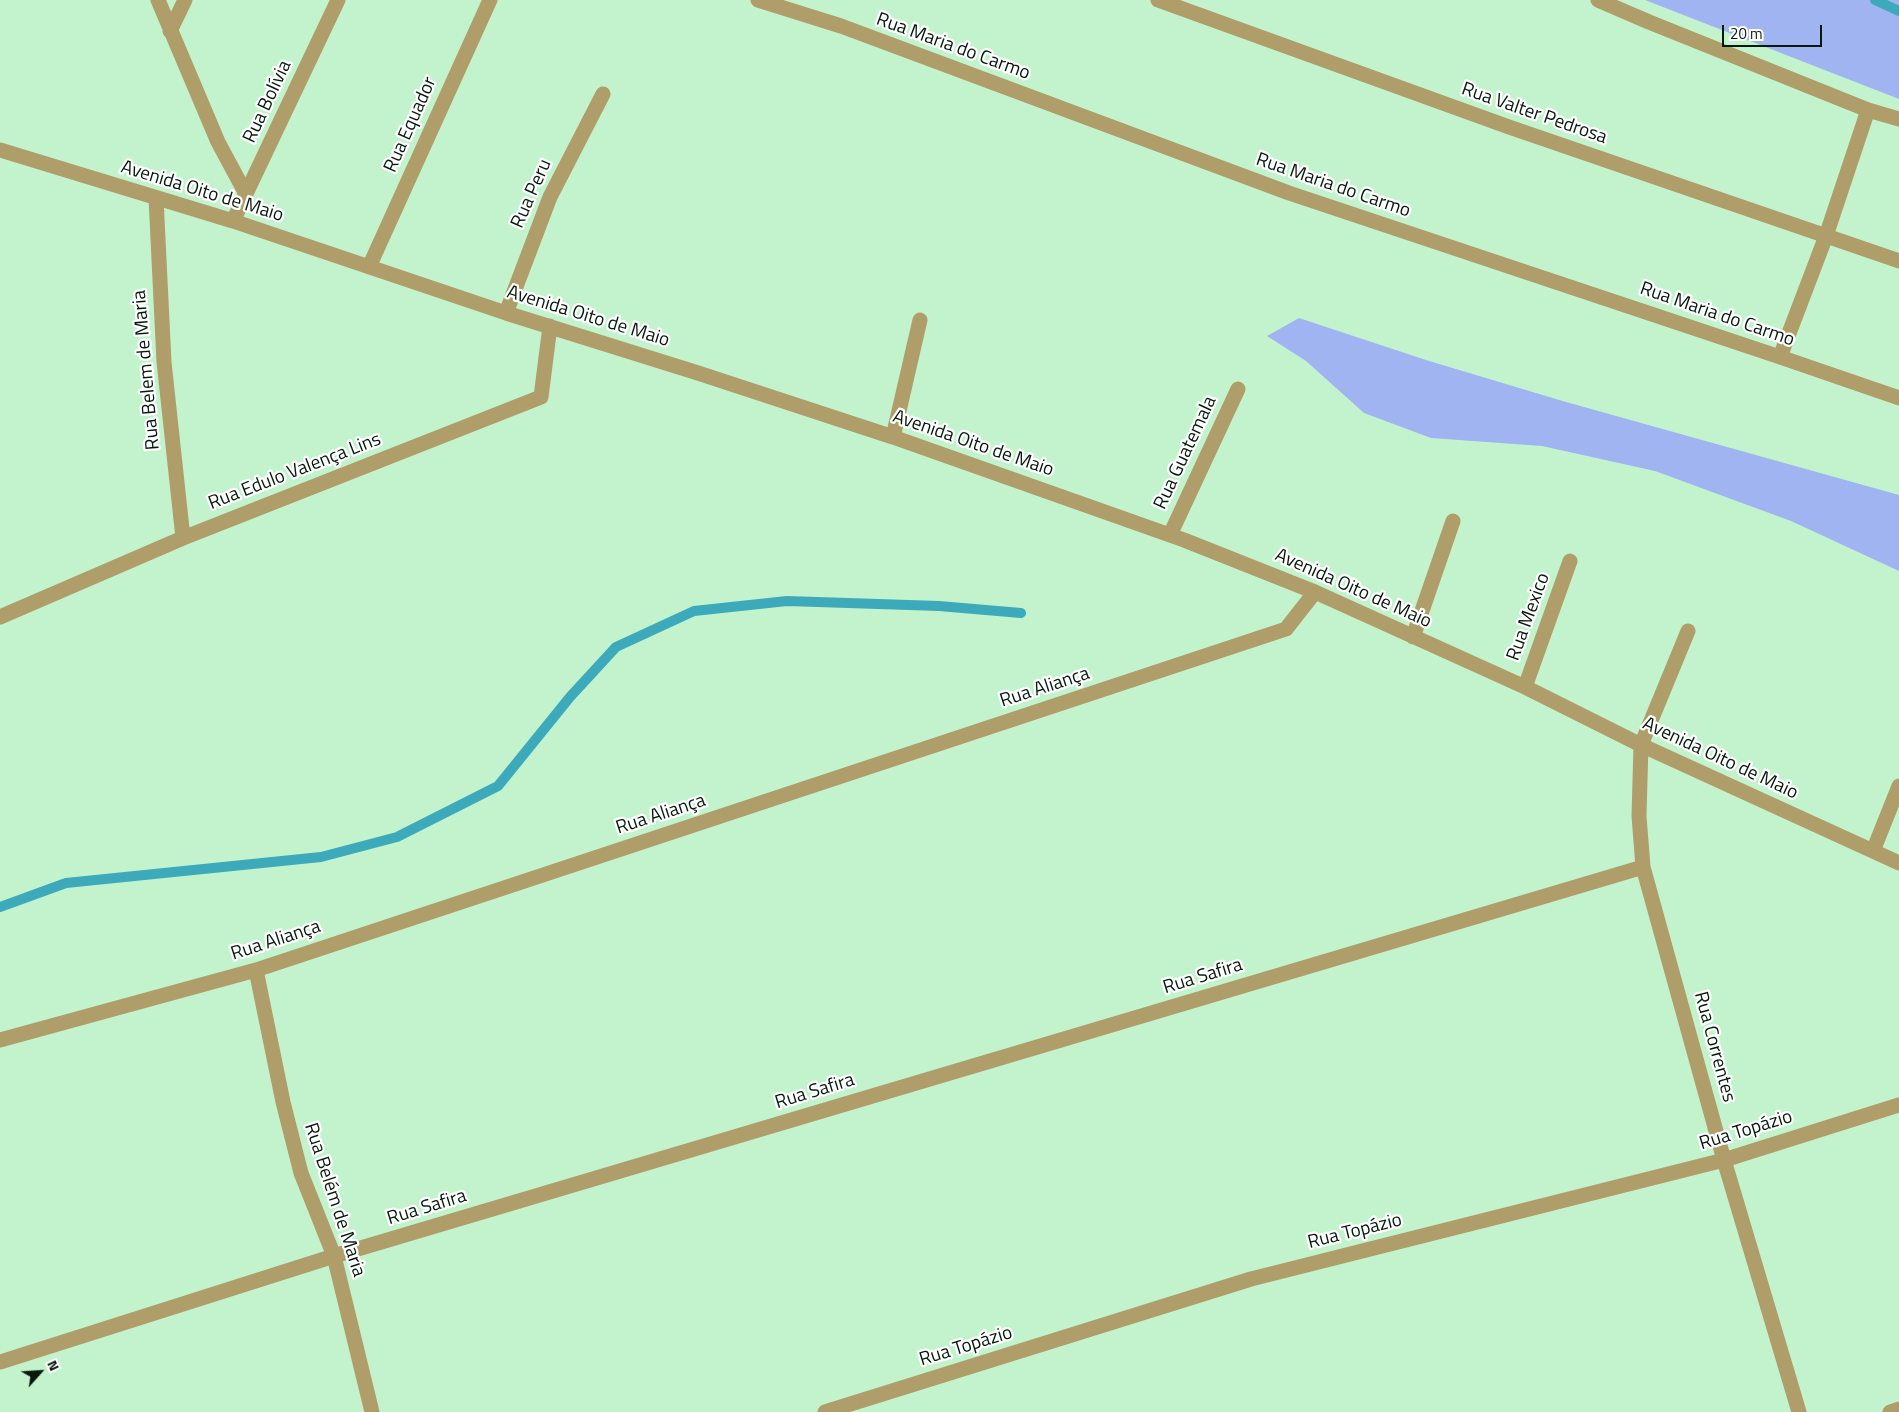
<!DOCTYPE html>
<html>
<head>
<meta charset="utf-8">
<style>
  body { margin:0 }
  #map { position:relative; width:1899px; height:1412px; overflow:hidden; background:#c3f3cd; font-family:"Titillium Web",sans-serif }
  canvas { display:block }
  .north { position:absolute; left:15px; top:1347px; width:50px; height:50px; -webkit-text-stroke:4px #fff; paint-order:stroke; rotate:64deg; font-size:14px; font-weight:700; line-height:20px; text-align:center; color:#07190c }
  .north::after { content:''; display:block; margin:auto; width:18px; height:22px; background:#07190c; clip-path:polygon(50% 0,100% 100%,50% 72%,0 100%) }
  .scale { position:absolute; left:1722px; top:25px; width:100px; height:22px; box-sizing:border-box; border:2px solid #07190c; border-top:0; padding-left:6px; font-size:15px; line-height:18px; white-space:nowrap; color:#07190c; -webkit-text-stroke:4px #fff; paint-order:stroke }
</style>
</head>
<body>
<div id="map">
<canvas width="1899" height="1412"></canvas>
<div class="north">N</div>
<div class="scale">20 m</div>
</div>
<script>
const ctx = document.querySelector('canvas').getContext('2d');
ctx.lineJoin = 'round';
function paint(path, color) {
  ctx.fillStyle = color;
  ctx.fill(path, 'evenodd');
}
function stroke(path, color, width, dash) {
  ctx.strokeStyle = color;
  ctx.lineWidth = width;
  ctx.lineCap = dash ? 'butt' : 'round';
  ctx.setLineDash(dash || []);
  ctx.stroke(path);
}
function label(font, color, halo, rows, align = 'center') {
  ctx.font = font + ' "Titillium Web",sans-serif';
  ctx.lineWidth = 4.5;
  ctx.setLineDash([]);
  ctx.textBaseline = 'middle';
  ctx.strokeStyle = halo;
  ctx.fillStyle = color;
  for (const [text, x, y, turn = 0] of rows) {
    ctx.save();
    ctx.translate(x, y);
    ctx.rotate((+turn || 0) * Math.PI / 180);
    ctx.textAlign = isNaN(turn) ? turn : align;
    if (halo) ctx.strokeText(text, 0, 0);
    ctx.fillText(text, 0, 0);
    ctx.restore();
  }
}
paint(new Path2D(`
  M1645 0H1899V99Z
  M1299 318 1426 360 1566 402 1899 495V571L1791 521 1655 471 1542 446 1431 438 1364 413 1306 361 1267 336Z`), '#a0b4f2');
stroke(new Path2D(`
  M1875 0 1899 11
  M0 907 66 883 321 857 397 837 498 786 570 697 616 647 694 611 787 601 939 606 1021 613`), '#3daabc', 10);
stroke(new Path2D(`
  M158 0 218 142 246 194
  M758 0 841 26 1289 193 1780 357 1899 398
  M1158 0 1509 127 1899 261
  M1598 0 1649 22 1868 110 1899 119
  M170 31 185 0
  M0 150 233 221 506 313 698 373 893 437 1184 540 1315 592 1525 687 1641 745 1899 863
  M156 198 164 362 183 538
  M233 221 338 0
  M369 267 490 0
  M506 313 550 197 603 94
  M1780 357 1826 236 1868 110
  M893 437 920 320
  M1170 535 1238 389
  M0 617 183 538 541 397 550 326
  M1688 631 1641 745 1639 816 1643 867 1724 1160 1799 1412
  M1413 637 1453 521
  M1525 687 1570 561
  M1873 851 1899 786
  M256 970 283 1102 301 1173 334 1256 372 1412
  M0 1040 256 970 1286 629 1315 592
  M0 1362 334 1256 1643 867
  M825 1412 1251 1279 1724 1160 1899 1105
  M1890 1412 1899 1409`), '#af9d6a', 15);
label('19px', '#07190c', '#fff', [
  ["Rua Maria do Carmo",953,47,20],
  ["Rua Bolívia",268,102,-65],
  ["Rua Valter Pedrosa",1534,114,19],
  ["Rua Equador",411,125,-66],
  ["Rua Maria do Carmo",1333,186,19],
  ["Avenida Oito de Maio",202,192,17],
  ["Rua Peru",532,194,-66],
  ["Rua Maria do Carmo",1717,315,19],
  ["Avenida Oito de Maio",588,317,17],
  ["Rua Belem de Maria",147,370,-95],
  ["Avenida Oito de Maio",973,444,19],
  ["Rua Guatemala",1186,453,-65],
  ["Rua Edulo Valença Lins",295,472,-21],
  ["Avenida Oito de Maio",1353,589,24],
  ["Rua Mexico",1529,617,-70],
  ["Rua Aliança",1045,688,-18],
  ["Avenida Oito de Maio",1720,759,25],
  ["Rua Aliança",661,815,-18],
  ["Rua Aliança",276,941,-18],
  ["Rua Safira",1203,977,-17],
  ["Rua Correntes",1714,1047,75],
  ["Rua Safira",815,1092,-17],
  ["Rua Topázio",1746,1131,-17],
  ["Rua Belém de Maria",334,1200,72],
  ["Rua Safira",427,1208,-17],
  ["Rua Topázio",1355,1232,-14],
  ["Rua Topázio",966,1347,-17]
]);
</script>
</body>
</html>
